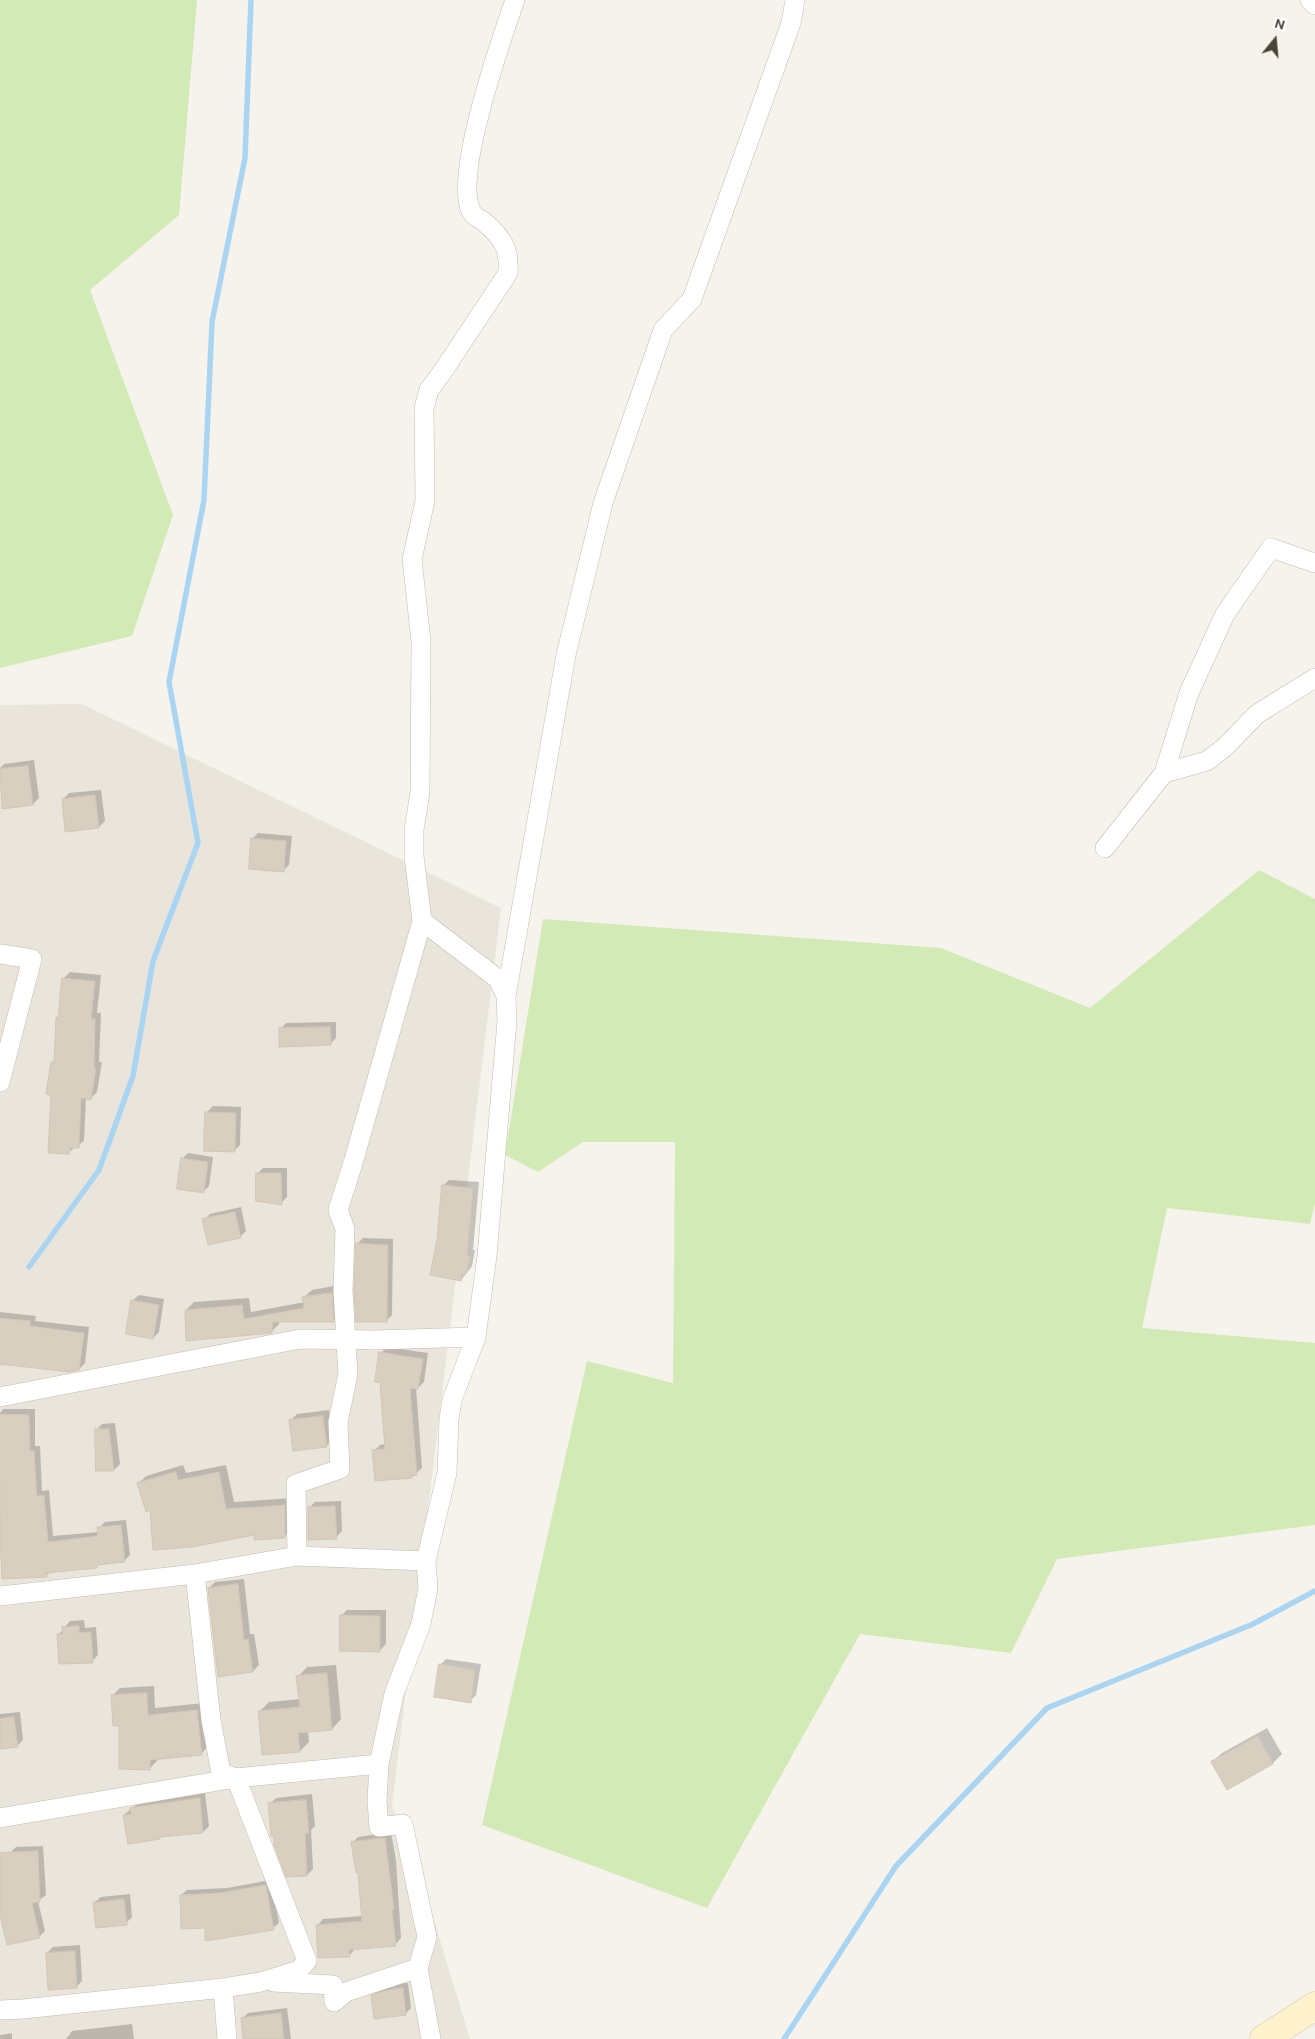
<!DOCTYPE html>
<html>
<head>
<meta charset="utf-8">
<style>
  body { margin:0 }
  #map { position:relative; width:1315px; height:2039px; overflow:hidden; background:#f6f3ec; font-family:Overpass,sans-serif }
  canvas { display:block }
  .north { position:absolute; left:1250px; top:15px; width:50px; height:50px; -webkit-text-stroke:4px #fff; paint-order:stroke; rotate:17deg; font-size:14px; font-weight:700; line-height:20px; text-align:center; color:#4b4439 }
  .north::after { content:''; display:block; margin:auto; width:18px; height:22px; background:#4b4439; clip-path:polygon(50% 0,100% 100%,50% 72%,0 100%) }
</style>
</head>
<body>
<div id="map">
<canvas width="1315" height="2039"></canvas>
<div class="north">N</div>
</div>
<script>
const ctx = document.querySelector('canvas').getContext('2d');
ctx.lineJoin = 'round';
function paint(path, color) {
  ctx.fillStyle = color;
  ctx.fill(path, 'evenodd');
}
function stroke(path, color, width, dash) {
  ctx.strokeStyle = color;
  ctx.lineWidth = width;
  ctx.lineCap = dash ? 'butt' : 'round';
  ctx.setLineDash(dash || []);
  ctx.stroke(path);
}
paint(new Path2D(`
  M82 704 501 908 392 1806 429 1904 470 2039H0V705Z`), '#eae5da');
paint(new Path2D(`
  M0 0H197L179 215 90 290 173 515 132 636 0 668Z
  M1259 870 1315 899V1203L1310 1224 1167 1208 1142 1328 1315 1343V1525L1057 1559 1011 1653 860 1634 707 1908 482 1825 587 1361 673 1383 675 1142H583L538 1172 505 1155 543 919 941 948 1090 1008Z`), '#d2eab5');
paint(new Path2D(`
  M34 760 39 798 33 804 3 808 0 768 4 764Z
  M101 790 105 821 99 827 63 799 69 793Z
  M258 833 292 836 289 865 283 871 252 839Z
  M70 972 101 975 97 1013H101L99 1062H102L97 1092 91 1098H86L84 1141 69 1152 52 1094V1063L56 1059 57 1018 60 1015 64 978Z
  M336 1022V1038L330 1044 280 1029 286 1023Z
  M213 1106 241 1107 240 1145 234 1151 207 1112Z
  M188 1153 213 1157 209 1186 203 1192 182 1159Z
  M263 1168H287V1197L281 1203 257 1174Z
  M449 1180 479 1182 473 1250H475L472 1266 461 1280 438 1240 443 1186Z
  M241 1207 246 1231 240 1237 204 1220 210 1214Z
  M363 1238 393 1239 392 1315 386 1321 357 1244Z
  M339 1285 341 1313 333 1321H279V1324L271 1332 186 1310 194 1302 249 1298 251 1312 305 1302 304 1297 312 1290Z
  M139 1295 164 1299 159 1332 153 1338 132 1301Z
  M0 1312 36 1316 35 1321 89 1327 85 1363 79 1369 0 1362Z
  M387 1347 428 1353 424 1382 418 1388 416 1387 422 1468 412 1477 374 1451 380 1445 386 1444 381 1353Z
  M3 1409H35V1446H40L42 1491 49 1490 53 1536 99 1532V1528L105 1522 126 1520 130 1555 124 1561 100 1563 97 1566 51 1571 46 1576 0 1531V1413Z
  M329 1410 332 1440 326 1446 291 1420 297 1414Z
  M115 1423 120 1464 114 1470 96 1430 102 1424Z
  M183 1465 186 1473 226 1465 234 1502 292 1498V1529L285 1536 255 1534 151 1509 139 1483 146 1476Z
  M341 1501 342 1531 336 1537 309 1508 315 1502Z
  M244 1579 250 1634H254L259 1665 253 1671 209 1588 215 1582Z
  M347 1610H386V1644L380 1650 341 1616Z
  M84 1620 85 1628 96 1627 98 1655 92 1661 58 1635 70 1621Z
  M446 1659 481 1664 476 1695 470 1701 440 1665Z
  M336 1665 341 1719 332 1729 308 1731 309 1742 300 1751 260 1711 269 1702 300 1699 298 1677 307 1667Z
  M154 1686 155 1708 204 1703 208 1746 201 1754 157 1758V1761L150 1768 113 1695 120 1688Z
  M20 1712 23 1740 17 1746 0 1748V1714Z
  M1267 1728 1282 1754 1273 1763 1227 1788 1212 1762 1222 1753Z
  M205 1793 209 1826 203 1832 124 1815 138 1803Z
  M312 1794 315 1826 311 1830 313 1869 307 1875 270 1804 276 1798Z
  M391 1832 396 1861 401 1938 395 1945 355 1949 349 1956 317 1926 323 1919 363 1916 359 1871 352 1843 358 1837Z
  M43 1846 46 1895 38 1901 45 1931 39 1937 0 1910V1872L10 1853 16 1847Z
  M271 1880 279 1923 273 1928 206 1927 181 1895 187 1890 227 1888Z
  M130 1894 132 1917 126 1923 94 1903 101 1897Z
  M80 1945 82 1981 76 1987 47 1953 53 1947Z
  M408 1983 411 2008 405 2014 372 1996 379 1990 395 1984Z
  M287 2008 291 2039H246L242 2019 248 2013Z
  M132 2024 134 2039H66L72 2031Z
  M12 2033V2039H0V2035Z`), '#0003');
stroke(new Path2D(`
  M29 1267 99 1170 133 1076 153 961 198 843 169 682 204 500 212 322 245 158 251 0
  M784 2039 896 1866 1047 1708 1253 1624 1315 1591`), '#a9d4f2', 5.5);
const building = new Path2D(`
  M28 766 33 805 2 809 0 769Z
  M95 795 99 828 65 832 62 799Z
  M251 838 286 841 284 872 249 869Z
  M62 978 95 981 91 1019H95L94 1068H96L91 1100 81 1098 79 1148H70L69 1154 48 1153 51 1095 46 1094 51 1062 54 1063 56 1017 58 1018Z
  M330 1027 331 1045 279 1047V1028Z
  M205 1112 236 1113 235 1152 204 1151Z
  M181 1158 208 1162 204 1193 177 1189Z
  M256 1173H281L282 1205 256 1201Z
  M442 1185 473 1188 467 1256H470L466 1274 462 1273 461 1281 430 1275 437 1240Z
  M235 1212 241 1238 208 1245 202 1219Z
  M356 1243 388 1245 387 1322H356L354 1291Z
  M332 1293 334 1322H273L272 1333 186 1341 185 1310 242 1305 244 1319 304 1308 302 1297Z
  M131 1300 159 1305 153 1339 126 1334Z
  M0 1318 30 1321V1326L84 1333 79 1370 69 1372 0 1364Z
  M379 1352 423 1359 418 1389 410 1388 417 1475 412 1476V1478L375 1481 372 1450 385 1449 380 1383 375 1382Z
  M0 1414 29 1415 30 1451H34L37 1496 44 1495 48 1542 98 1536 97 1527 121 1525 125 1562 97 1565V1568L46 1573 47 1577 2 1579 0 1535Z
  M323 1416 327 1447 293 1451 289 1420Z
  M95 1429H109L114 1471H96Z
  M176 1472 178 1480 219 1472 226 1509 285 1505V1538L254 1540V1535L192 1547 153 1550 150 1510 146 1512 137 1483Z
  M335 1506 337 1539 308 1540V1507Z
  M238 1584 244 1640 248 1639 253 1672 218 1677 208 1588Z
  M340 1615 380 1616V1652L340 1651Z
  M79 1626V1633L91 1632 93 1663 59 1664 57 1634H63L62 1627Z
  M439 1664 475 1670 471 1703 434 1697Z
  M327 1673 332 1730 298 1733 300 1752 262 1755 258 1711 300 1707 296 1676Z
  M147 1693 148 1715 197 1710 202 1755 150 1760V1770L119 1769V1726H113L111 1695Z
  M14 1717 18 1747 0 1749V1719Z
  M1258 1736 1273 1764 1227 1790 1211 1762Z
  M200 1798 203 1833 160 1837V1839L128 1844 123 1815 131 1814 130 1808Z
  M306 1800 309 1833H305L307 1876 286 1877 274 1845V1836H271L268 1803Z
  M385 1838 394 1909 392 1910 396 1946 349 1950 350 1957 318 1958 316 1925 362 1921 358 1872 356 1873 351 1842Z
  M38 1851 40 1902 32 1903 40 1938 7 1945 0 1915V1853Z
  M266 1885 274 1930 205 1941V1928L181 1929 180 1895 220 1893Z
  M124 1899 127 1925 96 1928 93 1903Z
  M75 1951 77 1988 48 1990 46 1953Z
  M403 1988 406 2015 374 2019 371 1995 388 1990Z
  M281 2013 284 2039H243L241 2018Z`);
paint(building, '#d8cfc1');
stroke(building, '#d3c7b4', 1);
const minor = new Path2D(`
  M1310 0 1315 5
  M1164 773 1207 761 1225 747 1257 714 1315 678
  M1105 848 1164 773 1189 693 1225 614 1271 548 1315 563
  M0 954 32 959 0 1082
  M506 996 566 655 603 503 663 330 692 299 791 23 795 0
  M0 1397 300 1339 375 1340 476 1337
  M297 1556 426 1561
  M0 1596 195 1574
  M0 1818 236 1778 379 1764
  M418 1968 431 2039
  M273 1982 333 1985 334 2002 346 1992 418 1968 427 1937 403 1824 379 1827 377 1801 379 1764 394 1694 421 1624 428 1588 426 1561 447 1473 449 1419 452 1400 476 1337 487 1256 507 1021 506 996 498 979 422 921
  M223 1988 227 2039
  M0 2010 23 2009 223 1988 261 1982 299 1970 307 1961 236 1778 221 1773 211 1720 195 1574 297 1556 296 1484 340 1469 338 1422 348 1374 343 1291 345 1229 338 1210 353 1163 422 921 414 856V830L420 792 421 641 412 559 425 501 424 408 429 390 443 371 508 273C510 248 502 237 483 221 479 219 473 215 471 211 454 174 501 40 515 0`);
const secondary = new Path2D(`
  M1264 2039 1315 2006`);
stroke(minor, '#c2bbae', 20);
stroke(secondary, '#d6c79b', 29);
stroke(minor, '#fff', 19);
stroke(secondary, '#fff3cd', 28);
</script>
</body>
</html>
